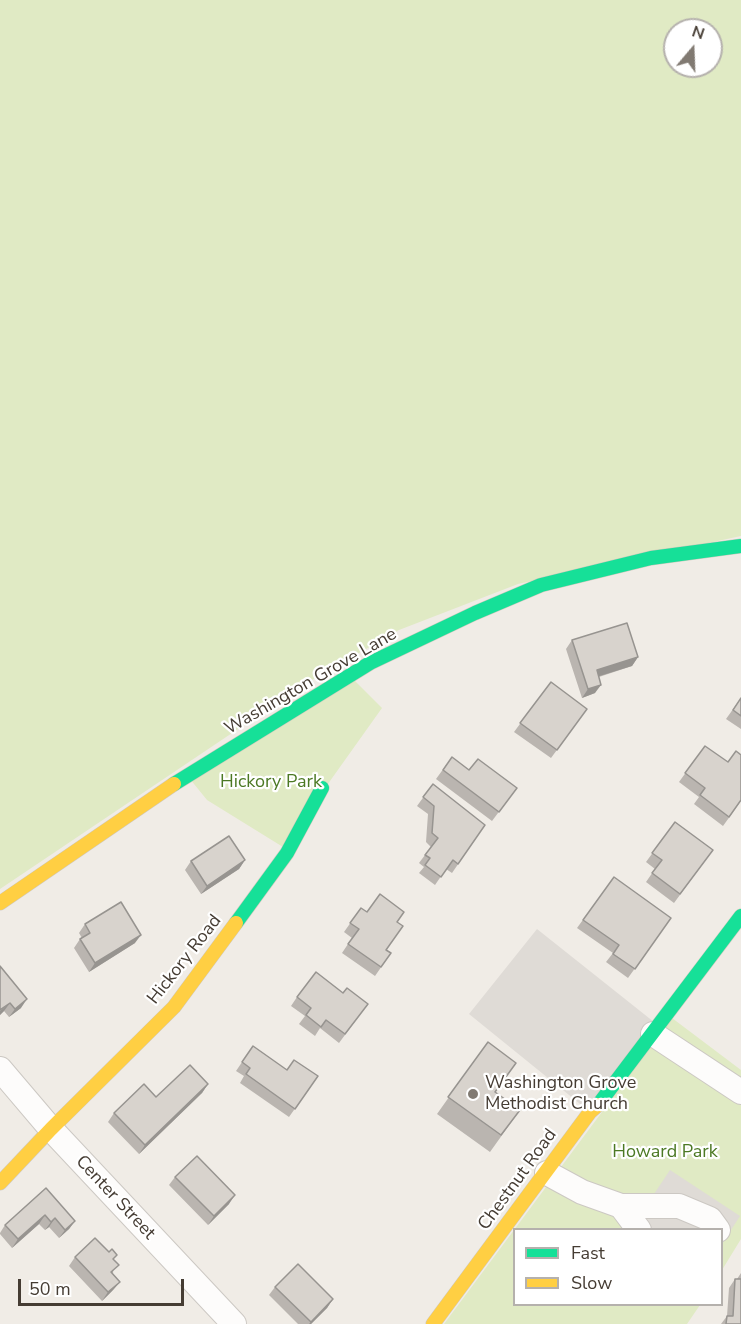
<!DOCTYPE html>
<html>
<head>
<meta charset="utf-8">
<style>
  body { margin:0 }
  #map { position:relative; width:741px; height:1324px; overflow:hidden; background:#f0ece6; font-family:"Nunito Sans",sans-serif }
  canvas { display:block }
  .legend { position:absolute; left:513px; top:1228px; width:210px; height:78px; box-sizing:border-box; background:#fff; border:2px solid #b5b1ad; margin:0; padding:8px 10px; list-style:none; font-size:18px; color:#453c33 }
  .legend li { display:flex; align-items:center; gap:12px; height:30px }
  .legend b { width:30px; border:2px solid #b5b1ad }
  .north { position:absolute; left:663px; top:18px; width:60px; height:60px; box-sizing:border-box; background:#fff; border:2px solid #b5b1ad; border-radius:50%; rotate:19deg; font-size:16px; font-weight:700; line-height:24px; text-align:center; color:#453c33 }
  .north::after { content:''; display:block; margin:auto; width:21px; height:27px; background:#817a72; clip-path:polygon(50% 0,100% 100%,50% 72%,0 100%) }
  .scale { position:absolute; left:18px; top:1279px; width:166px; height:27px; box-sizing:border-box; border:3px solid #453c33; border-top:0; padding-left:8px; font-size:18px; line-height:21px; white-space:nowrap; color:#453c33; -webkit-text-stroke:4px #fff; paint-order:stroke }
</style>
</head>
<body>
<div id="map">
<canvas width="741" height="1324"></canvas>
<ul class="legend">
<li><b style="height:8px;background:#16e098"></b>Fast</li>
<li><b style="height:8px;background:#ffcf43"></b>Slow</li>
</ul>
<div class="north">N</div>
<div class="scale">50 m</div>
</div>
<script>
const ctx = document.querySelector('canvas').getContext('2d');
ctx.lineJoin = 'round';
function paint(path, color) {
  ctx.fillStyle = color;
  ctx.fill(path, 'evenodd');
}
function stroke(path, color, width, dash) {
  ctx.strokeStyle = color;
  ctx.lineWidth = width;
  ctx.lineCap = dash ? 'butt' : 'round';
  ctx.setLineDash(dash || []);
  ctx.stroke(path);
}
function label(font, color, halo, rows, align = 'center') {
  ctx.font = font + ' "Nunito Sans",sans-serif';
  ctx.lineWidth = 4.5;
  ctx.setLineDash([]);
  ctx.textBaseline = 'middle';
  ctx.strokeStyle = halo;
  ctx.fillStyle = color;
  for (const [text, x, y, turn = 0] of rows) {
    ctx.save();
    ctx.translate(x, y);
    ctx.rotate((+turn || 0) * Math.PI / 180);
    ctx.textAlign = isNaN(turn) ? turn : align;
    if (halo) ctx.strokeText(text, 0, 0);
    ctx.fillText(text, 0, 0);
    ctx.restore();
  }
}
paint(new Path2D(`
  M0 0H741V536L518 584 399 630 305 684 0 889ZM675 30H711V66H675Z
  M350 676 382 708 283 847 207 800 190 779Z
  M672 1018 741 1070V1239L722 1270V1230H514V1304L700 1305 687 1324H444Z`), '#e0eac4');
paint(new Path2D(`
  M537 929 659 1026 590 1112 469 1014Z
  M670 1170 740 1216 722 1244V1230H630Z`), '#dfdbd6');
const street = new Path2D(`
  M653 1034 741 1092
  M0 1069 51 1129 234 1324
  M547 1173 582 1192 621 1206H679L710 1219 718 1230
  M621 1206 639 1230`);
const fast = new Path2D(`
  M174 784 370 663 475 613 541 585 651 558 741 546
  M236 923 287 853 322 788
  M598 1105 741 916`);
const slow = new Path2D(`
  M0 903 174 784
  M0 1183 51 1129 174 1007 236 923
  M433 1324 590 1112 598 1105`);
stroke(street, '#ccc8c3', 26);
stroke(fast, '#cfc8bd', 15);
stroke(slow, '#cfc8bd', 15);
stroke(street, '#fdfcfb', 24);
stroke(fast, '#16e098', 14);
stroke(slow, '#ffcf43', 14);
paint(new Path2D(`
  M572 640 638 657 632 666 599 677 595 693 582 698 566 649Z
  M551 682 587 709 551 758 514 732Z
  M741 698V729L726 719Z
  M705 746 741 801 723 826 694 804 699 797 679 782Z
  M452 757 469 770 510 797 492 821 436 779Z
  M433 784 485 825 452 873 446 869 435 885 419 873 424 867 419 863 431 847 426 842 428 814 417 806Z
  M675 822 713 850 674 903 646 882 655 869 646 862Z
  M245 860 239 869 201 894 185 870 191 861Z
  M614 877 671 918 628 978 606 962 613 953 577 928Z
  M361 908 367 912 397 922 386 950 391 953 375 976 342 953 352 938 344 932Z
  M85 924 135 943 89 972 74 948 80 939 82 938 79 933Z
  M0 966 21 1008 9 1017 4 1011 0 1015Z
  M343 993 368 1004 339 1043 320 1028 315 1036 299 1024 305 1016 291 1006 297 997Z
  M488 1042 495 1092 520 1110 490 1152 437 1114Z
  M253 1046 287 1070 318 1076 289 1117 240 1083 244 1076 236 1071Z
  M208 1084 202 1093 139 1154 108 1122 114 1113 156 1097Z
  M175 1177 229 1204 208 1225 169 1185Z
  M46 1188 75 1221 69 1229 59 1238 49 1227 45 1230 39 1224 12 1248 0 1234V1233L5 1225Z
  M75 1257 114 1260 113 1274 120 1282 113 1290 102 1301 69 1266Z
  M741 1273V1324H721L727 1316 729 1288 735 1279H737Z
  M275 1287 333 1299 327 1308 311 1324H298L269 1295Z`), '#bab5b0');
paint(new Path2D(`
  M638 657 632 666 590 679 597 670Z
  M601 685 595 693 582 698 588 689Z
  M245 860 239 869 201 894 207 886Z
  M141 935 135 943 89 972 95 963Z
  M27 999 21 1008 9 1017 15 1009Z
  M10 1003 4 1011 0 1015V1011Z
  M208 1084 202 1093 139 1154 145 1145Z
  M235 1195 229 1204 208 1225 214 1216Z
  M45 1215 39 1224 12 1248 18 1239Z
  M55 1218 49 1227 45 1230 51 1222Z
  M75 1221 69 1229 59 1238 65 1230Z
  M120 1282 113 1290 102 1301 108 1292Z
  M333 1299 327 1308 311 1324H309Z`), '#979490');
const building = new Path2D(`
  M627 623 638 657 597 670 601 685 588 689 572 640Z
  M551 682 587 709 557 750 520 723Z
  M741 698V716L733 710Z
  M705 746 728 762 736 751 741 755V800L729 817 700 795 705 788 685 773Z
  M452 757 469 770 478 759 517 788 499 812 443 770Z
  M433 784 485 825 458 864 453 860 441 877 425 865 430 858 425 855 438 838 432 833 434 806 423 797Z
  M675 822 713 850 680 894 652 873 662 860 652 853Z
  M229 836 245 860 207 886 191 861Z
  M614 877 671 918 635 969 613 954 619 945 583 920Z
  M380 894 404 912 397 922 403 926 386 950 391 953 381 967 348 944 359 929 350 923 361 908 367 912Z
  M121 902 141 935 95 963 80 939 90 933 85 924Z
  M0 966 27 999 15 1009 10 1003 0 1010Z
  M316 972 343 993 347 988 368 1004 345 1034 326 1020 321 1027 306 1015 311 1008 297 997Z
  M488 1042 516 1063 495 1092 520 1110 501 1135 448 1097Z
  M253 1046 287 1070 294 1060 318 1076 295 1109 246 1074 250 1068 242 1062Z
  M190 1065 208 1084 145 1145 114 1113 144 1084 156 1097Z
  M197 1156 235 1195 214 1216 175 1177Z
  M46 1188 75 1221 65 1230 55 1218 51 1222 45 1215 18 1239 5 1225Z
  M95 1238 109 1252 112 1249 117 1255 113 1259 119 1265 111 1272 120 1282 108 1292 75 1257Z
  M298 1264 333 1299 311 1322 275 1287Z
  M735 1279H741V1324H726L727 1316H733Z`);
paint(building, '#d8d3cd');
stroke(building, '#979490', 1.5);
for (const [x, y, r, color] of [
  [473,1094,6,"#817a72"]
]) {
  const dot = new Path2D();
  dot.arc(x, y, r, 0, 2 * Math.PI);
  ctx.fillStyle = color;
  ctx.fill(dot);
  stroke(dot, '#fff', 2);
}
label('18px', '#453c33', '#fff', [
  ["Washington Grove Lane",311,682,-30],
  ["Hickory Road",185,960,-52],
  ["Chestnut Road",518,1180,-54],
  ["Center Street",115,1198,47]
]);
label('18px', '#4c7924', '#fff', [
  ["Hickory Park",271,783],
  ["Howard Park",665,1153]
]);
label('18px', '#453c33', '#fff', [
  ["Washington Grove",485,1084],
  ["Methodist Church",485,1105]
], 'left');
</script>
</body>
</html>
